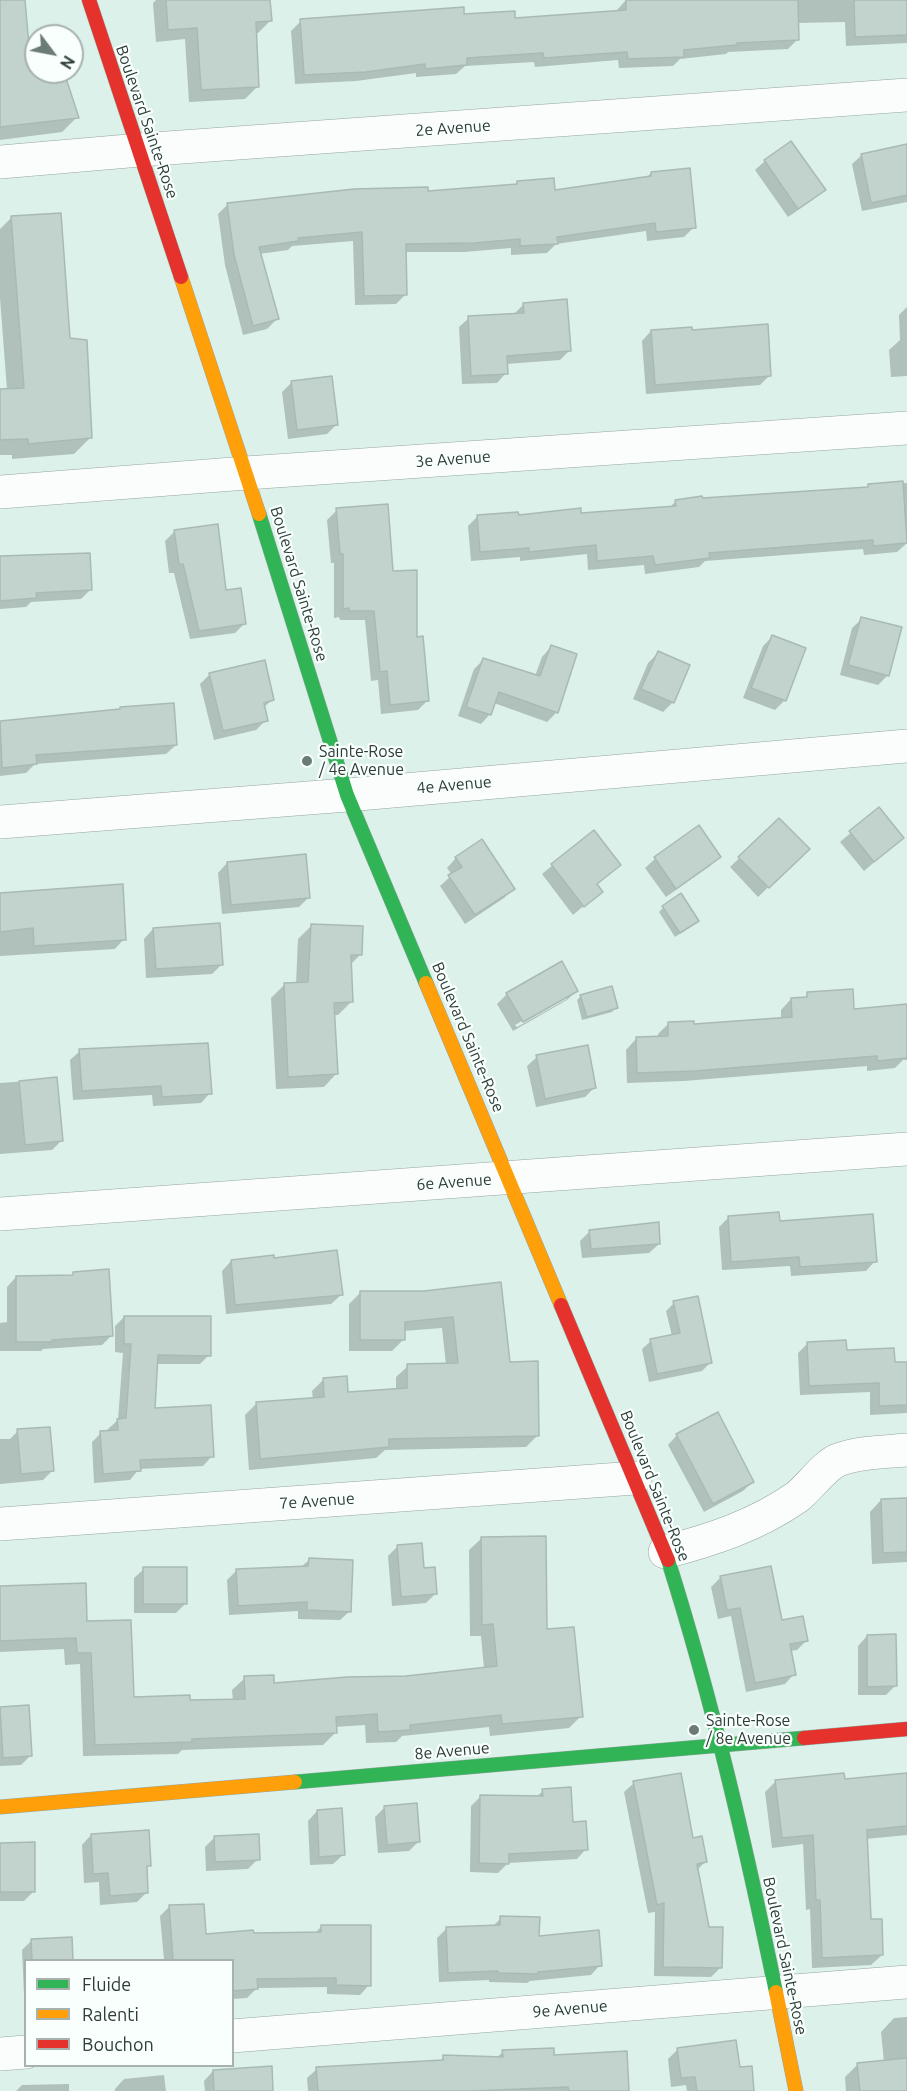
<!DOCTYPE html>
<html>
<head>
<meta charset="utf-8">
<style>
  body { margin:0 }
  #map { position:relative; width:907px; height:2091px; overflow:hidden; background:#dcf1ea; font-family:Ubuntu,sans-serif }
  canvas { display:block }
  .legend { position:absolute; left:24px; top:1959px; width:210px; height:108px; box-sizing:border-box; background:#f8fffd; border:2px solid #a7b1ae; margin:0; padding:8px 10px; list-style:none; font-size:18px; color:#2e3c38 }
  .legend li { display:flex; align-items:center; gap:12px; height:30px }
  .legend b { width:30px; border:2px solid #a7b1ae }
  .north { position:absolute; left:24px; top:24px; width:60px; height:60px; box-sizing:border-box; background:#f8fffd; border:2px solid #a7b1ae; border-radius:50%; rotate:122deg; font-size:16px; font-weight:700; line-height:24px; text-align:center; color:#2e3c38 }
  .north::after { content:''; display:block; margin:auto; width:21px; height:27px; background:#6b7b76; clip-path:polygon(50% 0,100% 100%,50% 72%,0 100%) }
</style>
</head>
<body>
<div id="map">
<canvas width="907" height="2091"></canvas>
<ul class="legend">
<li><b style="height:8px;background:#30b455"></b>Fluide</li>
<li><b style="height:8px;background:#ff9f0a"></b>Ralenti</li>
<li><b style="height:8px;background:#e5322d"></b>Bouchon</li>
</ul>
<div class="north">N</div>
</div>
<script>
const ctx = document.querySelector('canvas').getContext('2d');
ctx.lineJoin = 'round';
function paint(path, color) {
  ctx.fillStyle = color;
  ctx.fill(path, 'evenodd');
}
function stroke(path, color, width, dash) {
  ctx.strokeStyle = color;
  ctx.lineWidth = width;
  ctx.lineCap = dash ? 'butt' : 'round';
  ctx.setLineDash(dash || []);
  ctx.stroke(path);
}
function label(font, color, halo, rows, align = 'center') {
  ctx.font = font + ' Ubuntu,sans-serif';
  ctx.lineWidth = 4.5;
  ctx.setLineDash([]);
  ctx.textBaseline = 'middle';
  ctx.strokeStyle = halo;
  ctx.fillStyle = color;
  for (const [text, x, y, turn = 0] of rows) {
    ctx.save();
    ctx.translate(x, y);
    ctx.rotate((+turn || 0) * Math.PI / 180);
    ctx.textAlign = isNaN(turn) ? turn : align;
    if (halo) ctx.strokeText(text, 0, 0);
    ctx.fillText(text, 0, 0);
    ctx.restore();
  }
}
paint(new Path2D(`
  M0 0H24L28 48 36 46V72H62L77 117 62 132 0 140Z
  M156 0H269L271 20 258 33H255L258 86 245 99 189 102 185 39 156 42 153 3Z
  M626 0H907V43L846 46 845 22 797 23 798 39 788 49 728 52 726 54 680 59 673 66 619 68 618 60 535 67 534 62 465 66 456 74 416 77V73L356 81 295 84 291 31 301 21 463 16 514 20 617 12V10Z
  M907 145V202L862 211 852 164 862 155Z
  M765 161 824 189 814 199 788 217 755 170Z
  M651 173 694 227 684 237 647 241 646 231 556 244 547 253 511 255V248L464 252H405V295L396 304 355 305 353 241 292 246 288 250 259 254 277 319 267 329 243 335 225 265 218 214 228 204 514 186 517 182 553 191 646 178Z
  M12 217 68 339 91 437 74 454 12 459V455H0V391L7 390 0 298V229Z
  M524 304 570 350 560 360 506 364V373L497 383 462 384 459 327 469 318 514 314Z
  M907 307V376L891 377 889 350 900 340 899 315Z
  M651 331 691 332 770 375 760 385 646 394 642 341Z
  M292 382 337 424 327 434 288 439 282 392Z
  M907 483V543L897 552 864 555 863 549 705 561 699 567 645 574 644 565 588 570 587 554 520 561V557L471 561 468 526 478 516 580 515 669 508 676 501 866 489 869 486Z
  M337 510 392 572 416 639 428 700 418 710 381 714 378 680 371 681 365 620H340L339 617 334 618V563H331L327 520Z
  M175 531 245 623 235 633 190 639 174 573H169L165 541Z
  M0 558 91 589 81 599 31 602 26 607 0 609Z
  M862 619 888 675 878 685 840 675 852 628Z
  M772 637 785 700 775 710 743 698 763 646Z
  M551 647 557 712 547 722 494 703 490 714 481 724 458 716 474 669 483 660 535 676 542 657Z
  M658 653 688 666 672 703 663 712 633 699 648 663Z
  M210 674 272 700 263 708 266 720 256 730 214 740 200 684Z
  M120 708 176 745 166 754 35 764 26 773 0 776V722L118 711Z
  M879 809 902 838 864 871 840 842Z
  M779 820 808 849 758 897 730 867Z
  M699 827 719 856 710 866 666 897 645 868 655 859Z
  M593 832 619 865 596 885 601 891 573 915 542 874Z
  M482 841 513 888 504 898 465 924 440 886 452 875 447 868 456 858Z
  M227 863 309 897 299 907 222 914 218 873Z
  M0 894 124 939 115 949 0 956Z
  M663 908 693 925 675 937 659 912Z
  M311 926 361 954 350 965 352 1001 338 1015H333L337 1073 324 1087 276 1089 271 998 284 985 296 984 298 939Z
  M153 929 222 964 212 974 146 978 144 939Z
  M561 963 576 991 567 1000 513 1031 497 1004 507 994ZM567 995V999L517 1027 515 1025Z
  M808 994 853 1011 907 1006V1060H903L895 1068 867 1071V1066L684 1081 627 1083 626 1050 636 1039 658 1038V1034L668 1024 692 1025 781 1019V1010L791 999H803Z
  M581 996 616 1007 612 1012 582 1020 577 1000Z
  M80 1051 210 1093 201 1103 153 1106 152 1095 73 1100 70 1060Z
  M537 1057 594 1088 585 1097 536 1107 527 1066Z
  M55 1079 61 1141 52 1150 0 1154V1083Z
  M729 1217 778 1222 875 1261 866 1271 791 1276 790 1266 722 1270 719 1227Z
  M590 1231 659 1244 649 1253 582 1258 580 1241Z
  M273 1260 341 1295 331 1304 226 1314 222 1271 231 1261Z
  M74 1273 112 1335 102 1345 43 1349 41 1351H0V1323L7 1322V1287L16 1277H70Z
  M361 1292H424L508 1363 538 1435 526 1447 385 1450 376 1458 249 1470 245 1415 256 1404 313 1399 312 1391 324 1379 347 1393 396 1390V1377L408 1366 446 1365 442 1328 403 1331V1340L392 1351H349V1304Z
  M674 1303 710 1363 702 1371 649 1382 642 1349 651 1341 672 1336 666 1311Z
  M124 1317 209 1355 200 1364H156L153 1409 212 1456 203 1466 139 1469 130 1480 94 1483 92 1442 101 1433 108 1432V1429L118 1420 123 1353 115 1352V1326Z
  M808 1343 893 1364 907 1363V1413L870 1415V1392L800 1395 798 1353Z
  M18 1431 52 1471 43 1480 0 1484V1439H10Z
  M677 1435 753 1481 743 1491 704 1512 668 1445Z
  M907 1499V1562L872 1564 870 1512 881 1500Z
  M482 1538 545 1631 581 1716 569 1728 490 1736 489 1727 402 1736 396 1742 366 1743 365 1725 335 1727V1733L323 1745 182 1750 178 1754 83 1756 80 1664 65 1665 64 1649 0 1652V1588L86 1623 133 1698 189 1702 233 1701 232 1690 245 1678 273 1685 406 1678 484 1669 481 1636H470L469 1550Z
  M398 1546 422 1570 435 1594 426 1603 392 1606 388 1556Z
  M309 1560 350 1611 340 1620 298 1619V1611L229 1615 227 1580 236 1571 301 1567Z
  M144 1569 186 1603 176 1613H134V1578Z
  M721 1577 807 1640 797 1650 790 1651 794 1674 785 1684 746 1692 731 1616 718 1619 711 1587Z
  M867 1636 896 1685 886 1695H858V1646Z
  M0 1709 31 1755 21 1765 0 1766Z
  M907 1775V1835L866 1839 870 1921 882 1955 871 1965 812 1968 810 1909 806 1910 803 1844 772 1848 765 1792 776 1781H844Z
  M634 1783 691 1840 705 1862 697 1870 707 1928 721 1967 711 1977 654 1976 655 1912 648 1913 624 1792Z
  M543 1791 572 1823 586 1849 577 1859 508 1863 498 1873 470 1872 471 1806 481 1796 536 1797Z
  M385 1807 419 1841 409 1851 378 1853 375 1817Z
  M317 1811 343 1855 333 1864 310 1865 308 1821Z
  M91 1835 150 1865 145 1869 146 1893 137 1902 100 1905 99 1882 84 1883 82 1845Z
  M215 1837 258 1859 248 1869 206 1871 205 1847Z
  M0 1844 34 1891 24 1901H0Z
  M169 1907 205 1936 314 1934 322 1926 369 1985 360 1995 327 1994V1987L257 1988 247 1998 232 1999V1960H158H164L160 1916Z
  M501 1918 538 1937 600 1965 591 1975 530 1981 527 1983 489 1982V1980L439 1982 437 1938 447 1928 492 1927Z
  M70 1939 71 1960H26L25 2018 22 1950 32 1940Z
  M907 2017V2091H846L845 2077 858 2064 884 2062 881 2032 894 2018Z
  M678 2049 739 2069 753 2091H687L686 2085 671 2087 668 2059Z
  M503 2052 552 2057 627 2091H308L307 2078 317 2069 439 2062 444 2057 496 2058Z
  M213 2071 271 2091H205L204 2081Z
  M164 2075 166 2091H115V2089L124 2079Z
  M69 2084V2091H16L22 2085Z`), '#0003');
const building = new Path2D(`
  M0 0H25L29 46 36 45V72H64L79 118 0 127Z
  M166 0H270L272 21 256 22 259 87 201 90 197 28 168 30Z
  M626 0H798L799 40 737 43V45L684 50V57L628 59 627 52 544 58 543 53 467 58V65L425 69V64L366 72 304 75 300 19 464 7V14L515 11V18L626 10Z
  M854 0H907V35L855 37Z
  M791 141 826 190 798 209 764 160Z
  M907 144V195L871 203 861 154Z
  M690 168 696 228 656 232 655 223 557 237 558 244 520 246V239L475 243 406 244 407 295 364 296 362 232 298 238 299 241 259 247 279 319 253 326 234 255 227 203 354 189 428 187V191L517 184V181L554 178 555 190 651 176V172Z
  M61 213 70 338 87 340 92 438 28 444V439L0 440V389L24 388 11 216Z
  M567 299 571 351 507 356 508 374 471 376 468 316 524 313 523 303Z
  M768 324 771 376 655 385 651 330 692 327V330Z
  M332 376 338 425 297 430 291 381Z
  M903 481 907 543 873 546V540L709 553 710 558 655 565 653 556 597 561 596 545 529 552V548L480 552 477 515 518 512 519 515 581 508V513L676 506 675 500 702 496 703 498 868 487V484Z
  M388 504 393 571 417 570V637L423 636 429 701 390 705 387 671 380 672 374 611H349V608L343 609V554H340L336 508Z
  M218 524 226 590 241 588 246 624 199 631 183 564H179L174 530Z
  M90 553 92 590 36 593 37 598 0 601V556Z
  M861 617 902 627 889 676 848 665Z
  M772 635 806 648 786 701 751 688Z
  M551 645 577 654 558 713 499 692 491 715 466 707 483 658 540 676Z
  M658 651 690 665 674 703 641 689Z
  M265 660 274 700 264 703 268 721 223 731 209 673Z
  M174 703 177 745 36 755 37 764 2 768 0 721 120 709V707Z
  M879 807 904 838 874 862 849 831Z
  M779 818 810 849 769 888 738 857Z
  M699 825 721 857 676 889 654 857Z
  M594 830 621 865 597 884 603 892 584 907 551 864Z
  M482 839 515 889 475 915 448 875 462 867 455 857Z
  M306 854 310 898 231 905 227 862Z
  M123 884 126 940 34 946 33 928 0 932V893Z
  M681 893 699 921 680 933 662 906Z
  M220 923 223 965 156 969 153 928Z
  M311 924 363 926 362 955H351L353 1002 334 1003 338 1074 288 1077 284 983 308 982Z
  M562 961 578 991 523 1022 506 993Z
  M612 986 618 1008 587 1017 580 995Z
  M853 989 854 1009 907 1004V1058L877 1061V1056L695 1071 637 1073 636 1037 668 1036V1022L694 1021V1024L792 1017 791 998 807 997V992Z
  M208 1043 212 1094 162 1097 161 1086 82 1091 79 1049Z
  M588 1045 596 1088 545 1099 536 1055Z
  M57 1077 63 1141 25 1145 19 1081Z
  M779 1212 780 1221 873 1214 877 1262 800 1267 799 1257 731 1262 728 1216Z
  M659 1222 660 1244 591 1249 589 1230Z
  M337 1250 343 1295 235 1305 231 1260 274 1255V1258Z
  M109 1269 113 1336 52 1340V1342H16V1276L73 1275V1272Z
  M501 1282 510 1362 538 1361 539 1436 389 1439V1447L260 1459 256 1402 324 1397 323 1378 347 1376 348 1392 407 1388V1364L458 1363 453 1317 405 1322V1340H360V1291H424Z
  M698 1296 712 1363 657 1374 650 1339 680 1333 673 1301Z
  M124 1316H211V1356L158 1355 155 1408 211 1405 214 1457 140 1460 141 1471 103 1474 100 1431 118 1430 117 1419 126 1418 131 1344H124Z
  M846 1340 847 1350 894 1348 895 1362H907V1405L879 1406V1383L809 1386 807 1342Z
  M718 1412 754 1482 713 1504 676 1434Z
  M50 1427 54 1471 21 1474 17 1429Z
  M907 1498V1552L883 1553 881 1499Z
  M546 1536 547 1629 574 1627 583 1717 502 1724 501 1715 410 1725V1730L378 1732 377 1714 336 1717 337 1733 192 1739V1742L95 1745 91 1653H77L76 1638 0 1641V1586L86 1583 87 1621 131 1620 134 1697 190 1695V1700L245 1699 244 1676 274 1675V1683L347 1677 406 1676 497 1666 493 1624 482 1625 481 1537Z
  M422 1543 424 1568 435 1567 437 1594 401 1597 397 1545Z
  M309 1558 353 1560 351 1612 307 1610V1602L238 1606 236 1569 308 1566Z
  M771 1566 782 1620 803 1616 808 1641 790 1644 796 1675 755 1683 740 1608 727 1610 720 1576Z
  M143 1567H187V1604H143Z
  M896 1634 897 1686 867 1687V1635Z
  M29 1705 32 1756 3 1758 0 1707Z
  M681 1773 693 1838 702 1836 707 1862 697 1864 709 1927H723L722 1968 663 1967 664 1903 657 1905 633 1781Z
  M844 1773 845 1779 907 1773V1826L867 1830 871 1919H882L883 1955 822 1958 820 1900H816L813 1835 782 1838 775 1780Z
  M571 1787 573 1822 586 1821 588 1850 509 1854V1864L479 1863 480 1795 543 1796 542 1789Z
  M417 1803 420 1842 387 1845 384 1806Z
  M342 1808 345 1855 319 1857 317 1810Z
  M149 1830 151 1866H147L148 1893 110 1896 108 1873 93 1874 91 1834Z
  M259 1834 260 1860 215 1862 214 1836Z
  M35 1842V1892H0V1843Z
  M204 1904 206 1934 253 1930 254 1933 321 1932V1925H371V1986L336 1985V1978L257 1979 258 1989 232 1991V1960H173L169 1905Z
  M500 1916 540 1917 539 1936 599 1930 602 1966 538 1972V1974L498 1973V1971L448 1973 446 1927 500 1925Z
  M72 1937 73 1960H32L31 1939Z
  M736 2040 740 2067 752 2066 754 2091H697L695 2077 681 2078 677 2048Z
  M554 2048V2055L627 2051 629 2091H569L568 2087 473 2091H318L316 2067 443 2060V2055L503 2057 502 2050Z
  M907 2058V2091H860L857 2063Z
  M272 2066 273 2091H214L213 2070Z`);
paint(building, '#c2d2cc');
stroke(building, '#a9bab5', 1.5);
const street = new Path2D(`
  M0 162 140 150 907 95
  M0 492 246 473 907 428
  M0 822 347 795 907 746
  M0 1214 907 1149
  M0 1524 635 1478
  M665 1552C712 1540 757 1525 797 1497 810 1487 824 1466 838 1460 860 1452 885 1452 907 1450
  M232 2036 907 1982
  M0 2054 26 2052`);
const fast = new Path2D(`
  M259 514 347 795 426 983
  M668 1560C713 1702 746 1847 776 1992
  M295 1782 804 1738`);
const slow = new Path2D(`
  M181 277 259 514
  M426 983 561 1305
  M0 1807 295 1782
  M776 1992 796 2091`);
const jam = new Path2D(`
  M89 0 181 277
  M561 1305 668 1560
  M804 1738 907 1729`);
stroke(street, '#95a5a0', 34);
stroke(fast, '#95a5a0', 15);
stroke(slow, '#95a5a0', 15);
stroke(jam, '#95a5a0', 15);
stroke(street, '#fafdfc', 33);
stroke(fast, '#30b455', 14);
stroke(slow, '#ff9f0a', 14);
stroke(jam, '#e5322d', 14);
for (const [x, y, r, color] of [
  [307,761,6,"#6b7b76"],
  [694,1730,6,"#6b7b76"]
]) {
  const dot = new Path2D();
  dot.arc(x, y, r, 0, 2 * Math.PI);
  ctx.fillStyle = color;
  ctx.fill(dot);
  stroke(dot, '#f8fffd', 2);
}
label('16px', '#2e3c38', '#f8fffd', [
  ["Boulevard Sainte-Rose",147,122,71],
  ["2e Avenue",453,128,-4],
  ["3e Avenue",453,459,-4],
  ["Boulevard Sainte-Rose",299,584,73],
  ["4e Avenue",454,785,-5],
  ["Boulevard Sainte-Rose",468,1037,67],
  ["6e Avenue",454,1182,-4],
  ["Boulevard Sainte-Rose",655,1486,68],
  ["7e Avenue",317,1501,-4],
  ["8e Avenue",452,1751,-5],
  ["Boulevard Sainte-Rose",785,1956,78],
  ["9e Avenue",570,2009,-5]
]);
label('16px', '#2e3c38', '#f8fffd', [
  ["Sainte-Rose",319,752],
  ["/ 4e Avenue",319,770],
  ["Sainte-Rose",706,1721],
  ["/ 8e Avenue",706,1739]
], 'left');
</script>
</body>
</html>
